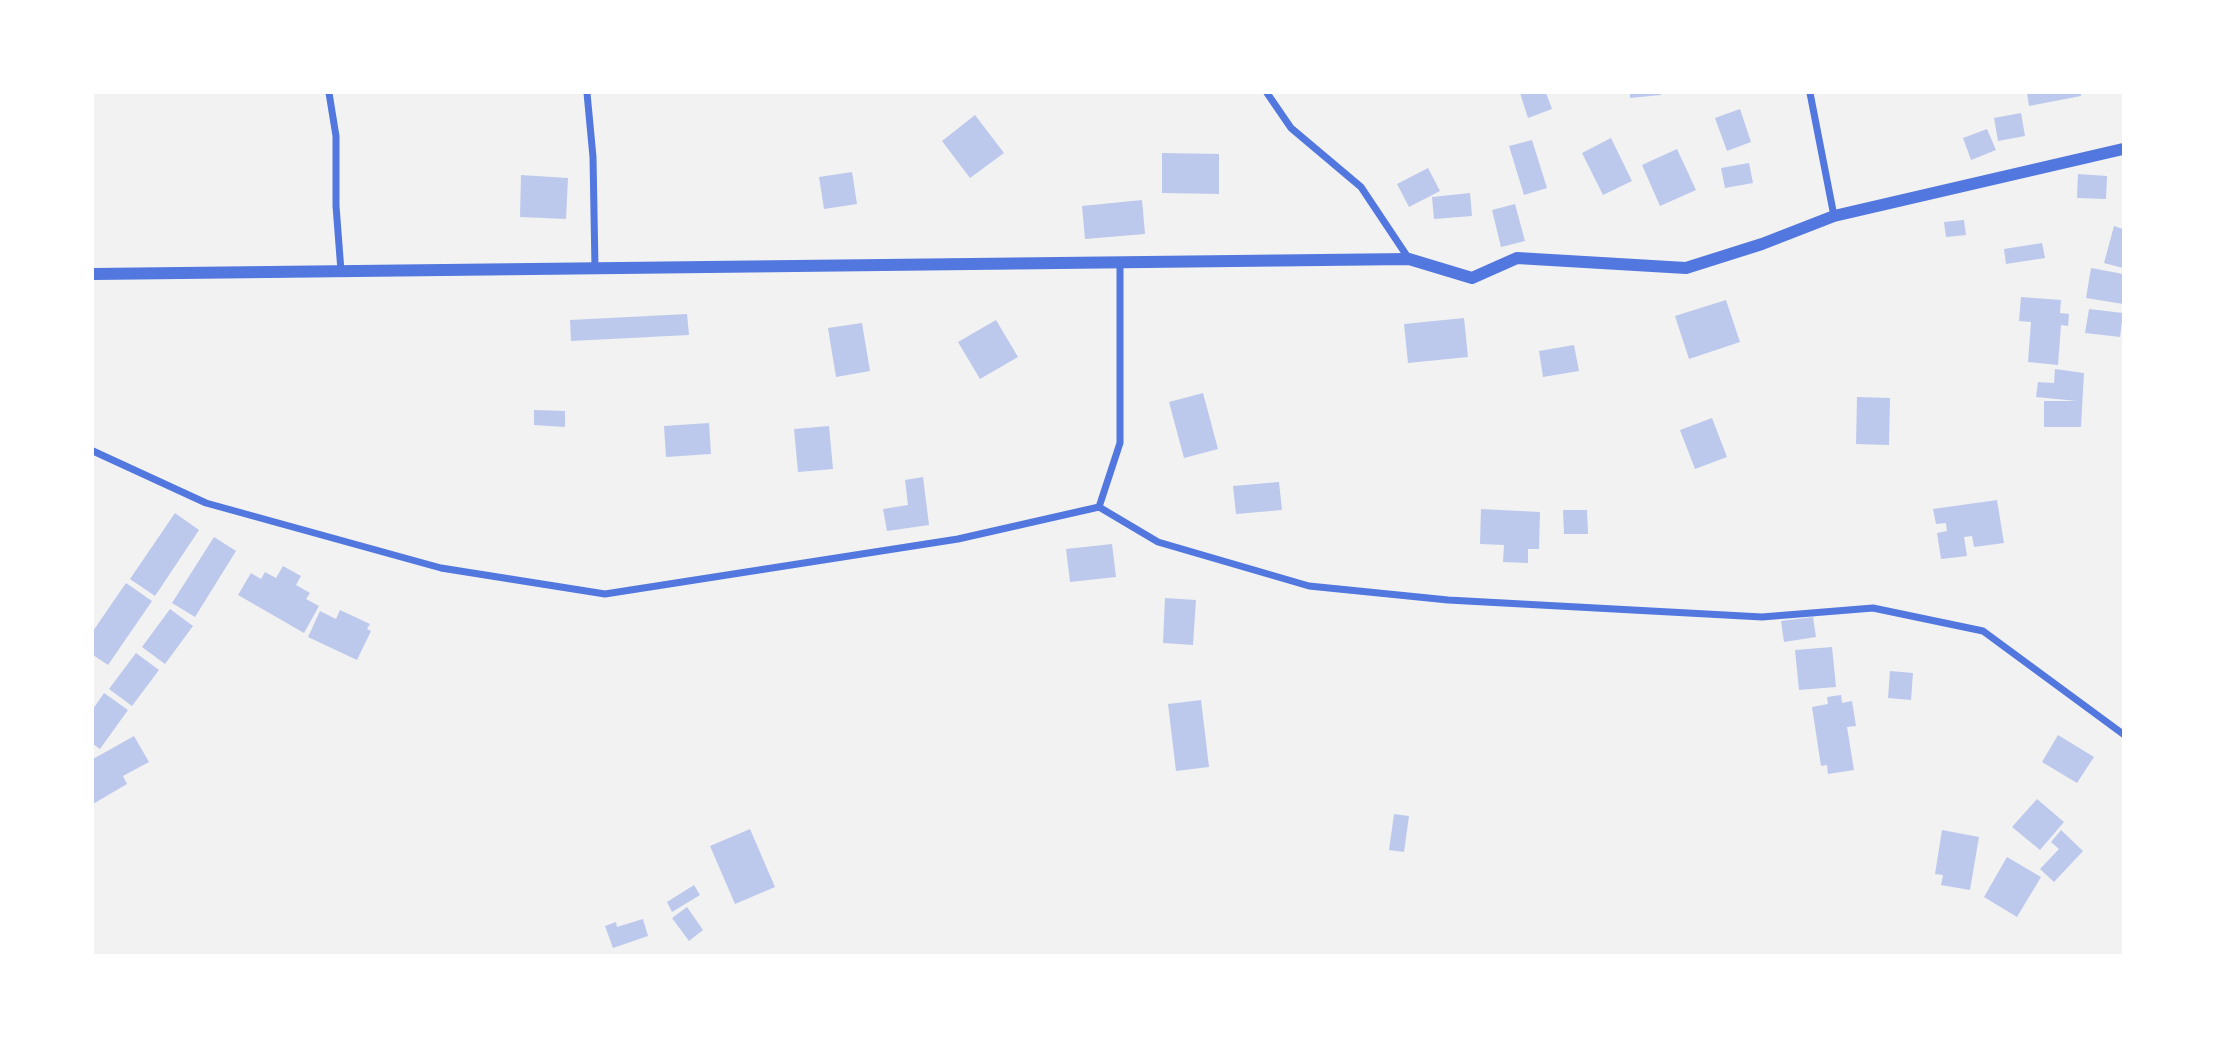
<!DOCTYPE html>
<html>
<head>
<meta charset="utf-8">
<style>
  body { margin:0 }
  #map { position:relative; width:2216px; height:1048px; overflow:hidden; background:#f2f2f2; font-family:"Fira Sans",sans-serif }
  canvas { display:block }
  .frame { position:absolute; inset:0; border:94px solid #fff; pointer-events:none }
</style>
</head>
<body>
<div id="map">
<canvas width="2216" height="1048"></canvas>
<div class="frame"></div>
</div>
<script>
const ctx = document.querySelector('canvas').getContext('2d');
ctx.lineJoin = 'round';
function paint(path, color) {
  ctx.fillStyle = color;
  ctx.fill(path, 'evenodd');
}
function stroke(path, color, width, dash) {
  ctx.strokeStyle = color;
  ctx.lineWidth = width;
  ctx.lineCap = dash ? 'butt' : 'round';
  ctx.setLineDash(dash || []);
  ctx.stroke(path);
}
paint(new Path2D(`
  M1520 93H1546L1552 109 1528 118Z
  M1630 93H1661V95L1630 98Z
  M2027 93H2081V96L2029 106Z
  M1740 109 1751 142 1727 151 1715 118Z
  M2021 113 2025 136 1998 141 1994 118Z
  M975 115 1004 153 970 178 942 141Z
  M1987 129 1996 150 1971 160 1963 138Z
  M1611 138 1632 181 1603 195 1582 153Z
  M1532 140 1547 188 1524 195 1509 146Z
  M1677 149 1696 190 1660 206 1642 165Z
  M1162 153 1219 154V194L1162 193Z
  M1749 163 1753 183 1725 188 1721 168Z
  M1428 168 1440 191 1409 207 1397 184Z
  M852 172 857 204 824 209 819 177Z
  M2078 174 2107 176 2106 199 2077 198Z
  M521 175 568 178 566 219 520 217Z
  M1470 193 1472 216 1434 219 1432 197Z
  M1142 200 1145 234 1085 239 1082 206Z
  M1515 204 1525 241 1501 247 1492 210Z
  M1964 220 1966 235 1946 237 1944 222Z
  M2114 226 2123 229V268L2104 263Z
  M2042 243 2045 258 2006 264 2004 249Z
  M2091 268 2123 274V304L2086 298Z
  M2021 297 2061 300 2060 313 2069 314 2068 326 2061 325 2058 365 2028 362 2031 322 2019 321Z
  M1726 300 1740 342 1689 359 1675 316Z
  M2089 309 2123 313 2120 337 2085 333Z
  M687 314 689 335 571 341 570 320Z
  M1464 318 1468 357 1408 363 1404 324Z
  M996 320 1018 357 980 379 958 342Z
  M862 323 870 371 836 377 828 328Z
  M1574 345 1579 371 1543 377 1539 351Z
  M2055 369 2084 373 2081 427H2044V401H2077L2036 397 2038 382 2054 383Z
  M1203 393 1218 449 1184 458 1169 402Z
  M1857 397 1890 398 1889 445 1856 444Z
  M534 410 565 411V427L534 425Z
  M1712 418 1727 457 1695 469 1680 430Z
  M709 423 711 454 666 457 664 426Z
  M829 426 833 469 798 472 794 429Z
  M923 477 929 525 887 531 883 509 908 505 905 480Z
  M1279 482 1282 510 1236 514 1233 486Z
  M1997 500 2004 543 1974 547 1972 536 1964 537 1967 556 1941 559 1937 533 1947 531 1946 523 1936 524 1933 509Z
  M1481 509 1540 512 1539 549H1528V563L1503 562 1504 545 1480 544Z
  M1563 510H1587L1588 534H1564Z
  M175 513 199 530 155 596 130 579Z
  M214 537 236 551 195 617 172 603Z
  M1112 544 1116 577 1070 582 1066 549Z
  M283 566 301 576 296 585 310 593 306 599 319 606 304 633 238 595 251 573 261 579 265 572 276 578Z
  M126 583 152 601 108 665 93 655V631Z
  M1165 598 1196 600 1193 645 1163 643Z
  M170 609 193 626 165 664 142 647Z
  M340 610 370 624 367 629 371 631 357 660 308 637 320 611 336 619Z
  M1813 617 1816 637 1784 642 1781 621Z
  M1832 647 1836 687 1799 690 1795 650Z
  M136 653 159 670 132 706 109 689Z
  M1890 671 1913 673 1911 700 1888 698Z
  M104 693 128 710 100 749 93 744V709Z
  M1841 695 1842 703 1852 701 1856 726 1847 727 1854 770 1828 774 1827 765 1821 766 1812 707 1828 704 1827 697Z
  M1201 700 1209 767 1176 771 1168 704Z
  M2058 735 2094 757 2077 783 2042 762Z
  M134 736 149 762 123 776 127 784 93 804V759Z
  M2037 799 2064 822 2040 850 2012 827Z
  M1394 814 1409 816 1404 852 1389 850Z
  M750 829 775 887 735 904 710 846Z
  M1942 830 1979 837 1970 890 1941 885 1943 875 1935 874Z
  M2061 830 2083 851 2054 882 2040 869 2059 849 2051 842Z
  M2007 857 2041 877 2017 917 1984 897Z
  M694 885 700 895 672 912 667 902Z
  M687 907 703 930 689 941 672 918Z
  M643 919 648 936 613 948 605 926 616 922 617 927Z`), '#bdc9ec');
stroke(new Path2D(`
  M329 93 336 136V206L341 271
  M587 93 593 157 595 268
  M1267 93 1291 128 1361 187 1409 259
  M1810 93 1834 216
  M93 451 206 503 441 568 605 594 958 539 1099 507 1120 443V262
  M1099 507 1158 542 1309 586 1448 600 1762 617 1873 608 1983 631 2123 734`), '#5277de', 7);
stroke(new Path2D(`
  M93 274 1409 259 1472 278 1517 258 1686 268 1762 244 1834 216 2123 149`), '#5277de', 12);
</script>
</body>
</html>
